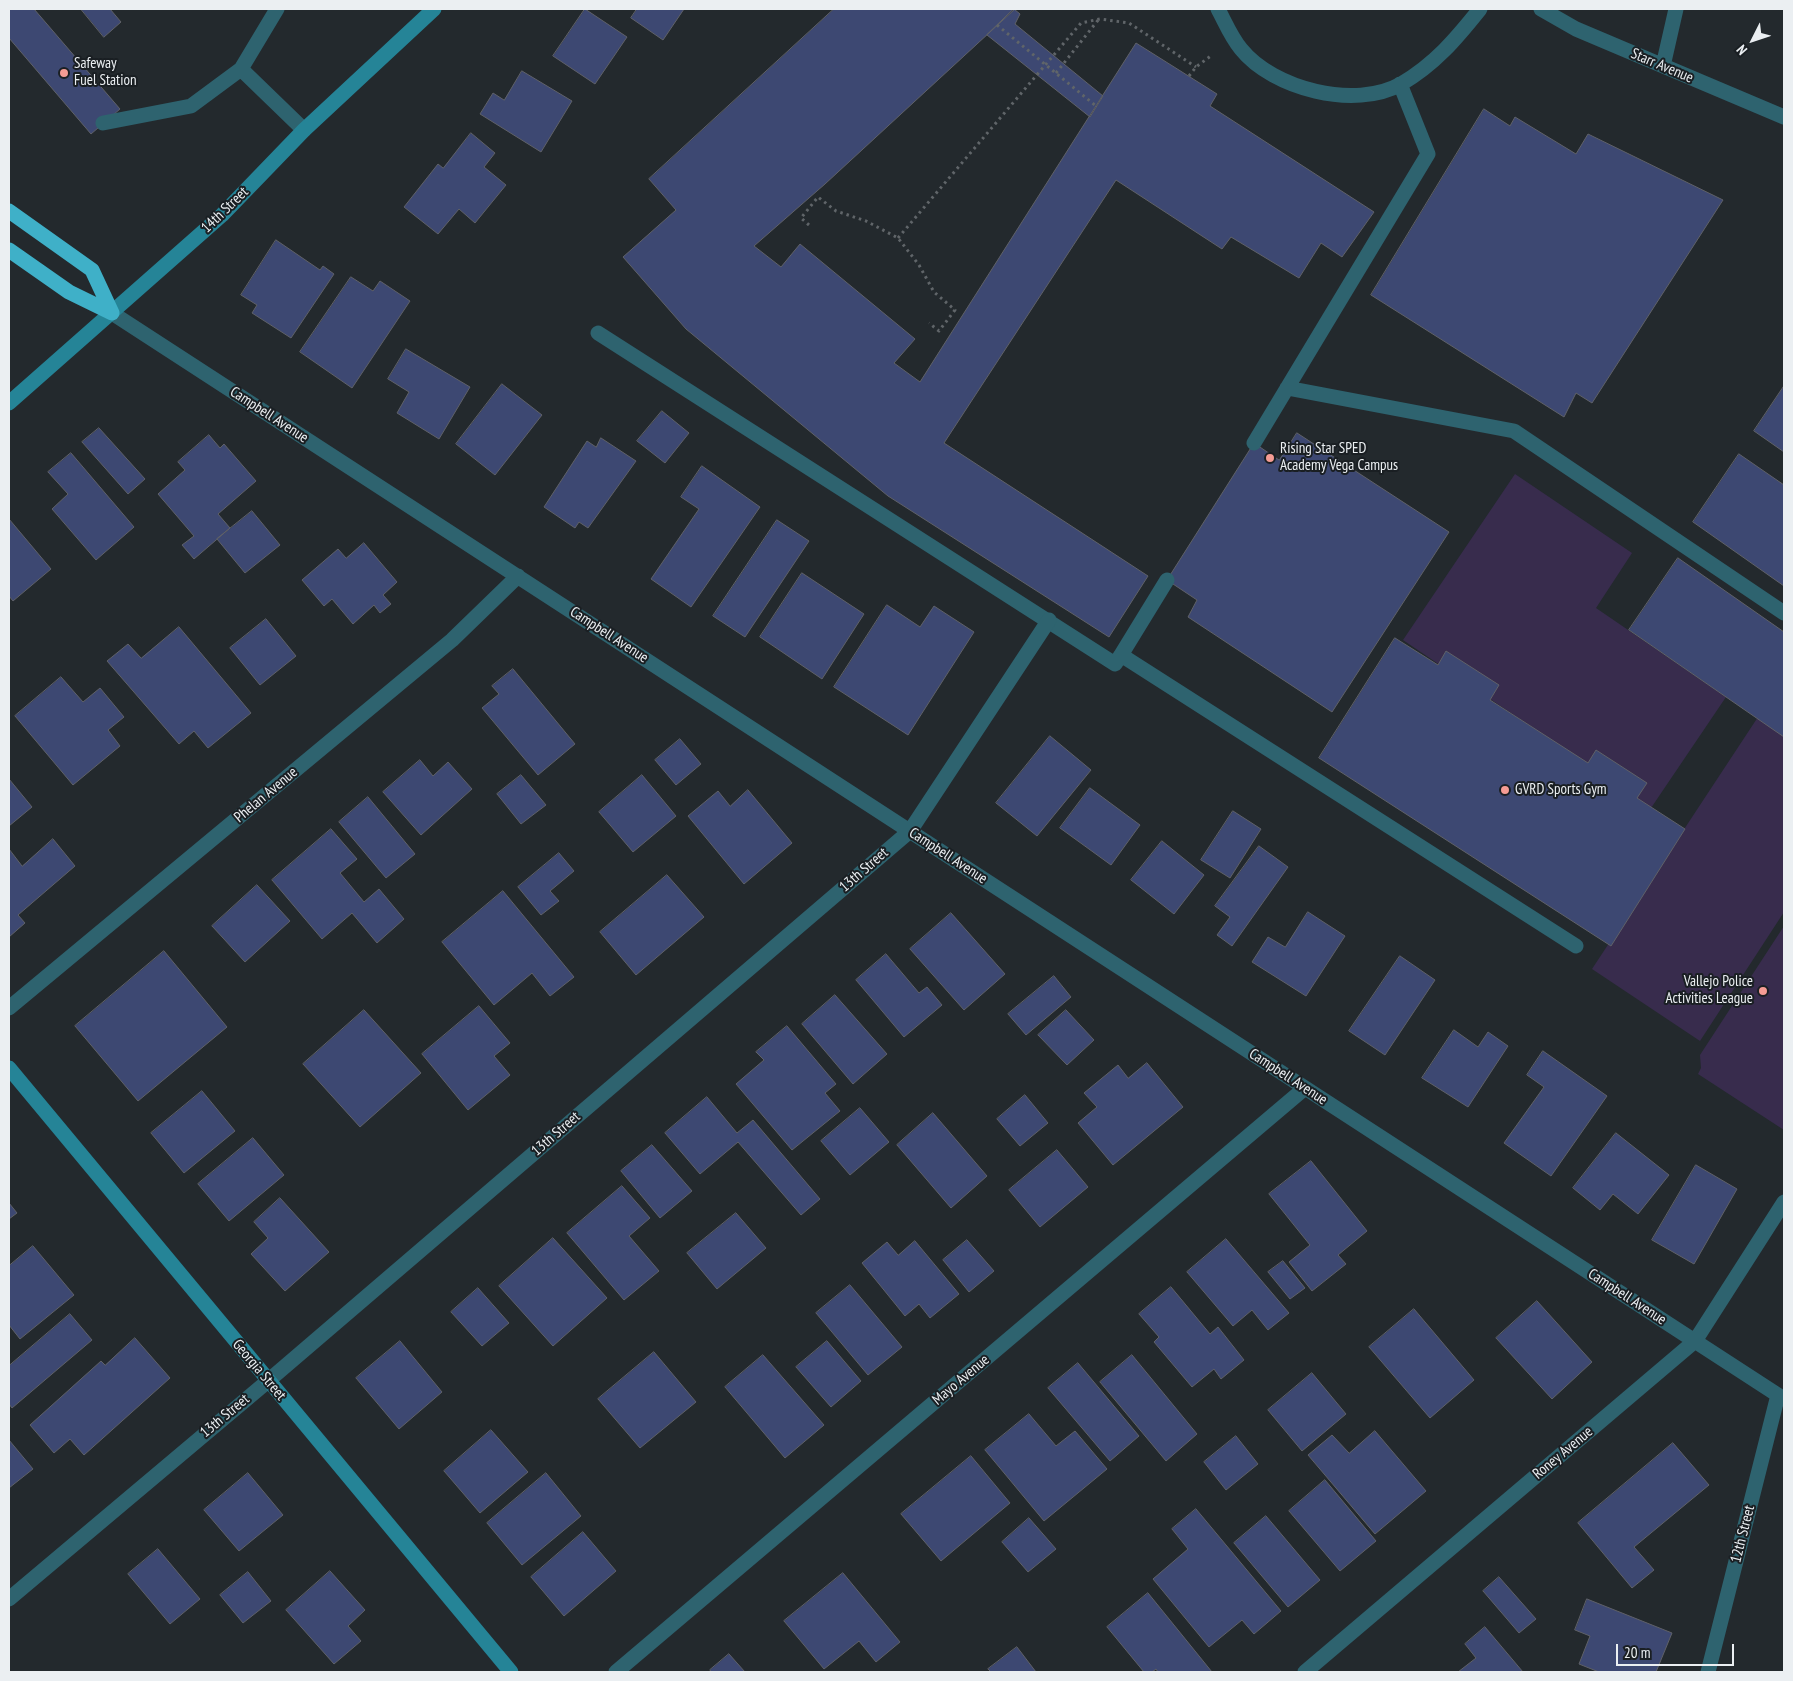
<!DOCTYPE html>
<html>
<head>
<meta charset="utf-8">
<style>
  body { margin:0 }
  #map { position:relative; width:1793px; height:1681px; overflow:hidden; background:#23292d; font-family:"PT Sans Narrow",sans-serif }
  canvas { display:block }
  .frame { position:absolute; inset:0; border:10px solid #ebeff2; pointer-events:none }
  .north { position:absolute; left:1728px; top:15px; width:50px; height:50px; -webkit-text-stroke:4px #1a1f23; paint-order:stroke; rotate:229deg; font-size:14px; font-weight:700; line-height:20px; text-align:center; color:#ebeff2 }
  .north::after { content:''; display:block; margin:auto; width:18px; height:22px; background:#ebeff2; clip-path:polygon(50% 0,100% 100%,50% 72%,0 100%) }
  .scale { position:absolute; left:1616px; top:1644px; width:118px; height:22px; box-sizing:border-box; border:2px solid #ebeff2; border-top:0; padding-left:6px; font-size:15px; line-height:18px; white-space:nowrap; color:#ebeff2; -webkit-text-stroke:4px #1a1f23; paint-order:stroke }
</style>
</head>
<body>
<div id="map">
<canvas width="1793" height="1681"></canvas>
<div class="frame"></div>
<div class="north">N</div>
<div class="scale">20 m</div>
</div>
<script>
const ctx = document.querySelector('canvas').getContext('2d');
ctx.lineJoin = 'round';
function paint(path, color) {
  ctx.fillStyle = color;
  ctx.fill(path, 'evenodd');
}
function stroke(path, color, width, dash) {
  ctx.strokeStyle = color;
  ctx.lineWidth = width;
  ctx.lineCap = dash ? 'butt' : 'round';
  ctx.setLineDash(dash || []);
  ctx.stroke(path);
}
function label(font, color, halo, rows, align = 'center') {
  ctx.font = font + ' "PT Sans Narrow",sans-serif';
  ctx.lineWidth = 4;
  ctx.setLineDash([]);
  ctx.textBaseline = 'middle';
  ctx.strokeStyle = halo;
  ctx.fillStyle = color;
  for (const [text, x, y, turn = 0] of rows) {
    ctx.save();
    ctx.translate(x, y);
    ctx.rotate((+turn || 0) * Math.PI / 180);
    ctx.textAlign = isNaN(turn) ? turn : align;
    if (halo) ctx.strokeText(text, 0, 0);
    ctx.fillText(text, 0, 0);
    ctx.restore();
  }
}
paint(new Path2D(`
  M1515 474 1632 553 1596 608 1726 697 1651 808 1403 640Z
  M1758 717 1784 735V912L1700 1041 1592 969Z
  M1784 926V1130L1698 1074 1701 1068 1700 1055Z`), '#382c4d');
const building = new Path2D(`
  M9 9H34L120 109 91 134 9 38Z
  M81 9H110L121 22 104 37Z
  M585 9 627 37 595 84 553 56Z
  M637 9H684L663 40 631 18Z
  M834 9H1015L825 184 754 246 781 267 800 244 915 339 894 363 920 382 1136 43 1217 94 1210 106 1374 212 1342 257 1321 243 1299 278 1231 237 1222 249 1116 180 944 443 1148 576 1109 637 888 496 686 329 623 257 676 210 649 179Z
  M1014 9 1020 14 1015 24 1103 96 1090 117 987 35Z
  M522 71 572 101 541 152 480 114 493 93 504 100Z
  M1484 109 1510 126 1515 117 1576 154 1588 134 1723 200 1592 403 1576 393 1564 417 1371 295Z
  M471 133 495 153 484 167 506 185 475 223 459 209 438 234 404 207 438 164 443 168Z
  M276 240 320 270 323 266 334 274 291 338 252 313 257 305 241 295Z
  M351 277 373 291 380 281 410 301 352 388 300 352Z
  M406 349 470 387 439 439 397 413 409 392 388 379Z
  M502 384 542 415 495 475 456 444Z
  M1784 386V452L1754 431Z
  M662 411 689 433 665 463 637 441Z
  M99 428 145 479 128 494 82 442Z
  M1297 433 1449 532 1332 712 1188 617 1197 600 1167 580 1254 443 1279 460Z
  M209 435 220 448 224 444 256 481 218 514 230 528 194 559 182 545 194 536 158 494 185 470 178 462Z
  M601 438 636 461 588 528 579 522 575 528 544 507 587 441 596 447Z
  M71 453 134 527 96 560 52 509 68 494 48 472Z
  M1739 454 1784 485V586L1693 522Z
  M702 466 760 507 691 607 651 579 699 509 681 497Z
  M252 511 280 545 245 573 217 539Z
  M9 519 51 569 13 601 9 596Z
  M777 520 809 541 745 637 713 616Z
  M364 543 397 582 383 595 391 604 380 613 374 605 353 624 332 599 324 606 302 580 338 549 346 558Z
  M1678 558 1784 632V737L1629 630Z
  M802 573 864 614 822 679 760 637Z
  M887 605 920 627 934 606 974 632 908 735 834 687Z
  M266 619 296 656 260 685 230 648Z
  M179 627 251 713 208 748 194 731 179 744 107 661 128 644 141 658Z
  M1395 638 1438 665 1446 651 1499 685 1490 700 1588 763 1596 750 1647 783 1637 798 1685 829 1611 946 1319 758Z
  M513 669 575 744 538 775 482 708 499 694 492 686Z
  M61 677 83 702 100 688 124 717 108 730 120 746 73 785 15 716Z
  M1050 736 1091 770 1037 836 996 803Z
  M680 739 701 764 676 785 655 760Z
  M420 760 433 776 448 762 472 789 421 835 383 792Z
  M521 775 546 805 521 824 497 794Z
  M642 775 676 816 633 852 599 812Z
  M9 779 32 807 9 826Z
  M1090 788 1140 825 1111 865 1060 828Z
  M748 790 792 843 744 884 688 816 718 791 730 806Z
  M368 797 415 854 386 878 339 822Z
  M1233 811 1261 829 1230 878 1201 860Z
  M331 829 357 859 340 873 364 902 379 889 404 919 377 943 352 913 322 939 272 880Z
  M53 839 75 866 18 915 25 923 9 937V849L22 866Z
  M1162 841 1204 875 1174 914 1131 880Z
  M1259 846 1288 867 1232 946 1217 935 1230 917 1215 906Z
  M559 853 574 871 550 891 559 901 541 915 518 887Z
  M667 875 704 917 636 975 600 932Z
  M257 885 290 921 245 962 212 926Z
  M503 891 574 977 550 996 532 973 494 1005 442 942Z
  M1308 912 1345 936 1306 996 1252 962 1268 937 1285 947Z
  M951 913 1005 974 964 1010 910 949Z
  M164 951 227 1027 138 1101 75 1026Z
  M886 954 919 993 927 987 942 1005 904 1037 856 980Z
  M1400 956 1435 980 1385 1055 1349 1031Z
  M1054 976 1071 997 1026 1035 1008 1014Z
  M835 995 887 1054 853 1084 802 1024Z
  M479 1006 510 1043 494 1056 510 1075 468 1110 422 1054Z
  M364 1010 421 1073 360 1127 303 1064Z
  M1066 1010 1094 1040 1067 1065 1038 1035Z
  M787 1026 836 1084 825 1093 840 1111 792 1150 736 1084 764 1060 756 1052Z
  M1454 1030 1478 1047 1488 1032 1508 1046 1468 1107 1422 1078Z
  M1543 1051 1607 1096 1551 1176 1504 1143 1544 1087 1527 1075Z
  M1147 1063 1183 1107 1113 1165 1078 1123 1097 1107 1084 1093 1118 1065 1128 1078Z
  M202 1091 235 1131 184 1173 151 1133Z
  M1025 1095 1048 1123 1020 1146 997 1119Z
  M707 1097 737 1133 753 1120 820 1199 801 1215 738 1142 700 1174 665 1133Z
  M860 1108 889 1142 850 1175 821 1141Z
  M933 1113 987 1176 951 1208 897 1145Z
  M1616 1133 1669 1175 1638 1214 1613 1194 1600 1210 1573 1188Z
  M253 1138 284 1175 229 1221 198 1184Z
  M652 1145 692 1191 660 1218 621 1171Z
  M1057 1150 1088 1187 1040 1227 1009 1190Z
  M1311 1161 1367 1231 1338 1255 1346 1264 1312 1291 1289 1262 1310 1245 1269 1194Z
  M1696 1165 1737 1189 1694 1264 1652 1240Z
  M622 1186 650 1218 629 1236 659 1271 624 1300 567 1233Z
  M280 1198 329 1252 285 1291 251 1254 268 1238 254 1222Z
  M9 1203 17 1213 9 1219Z
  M736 1213 766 1248 717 1289 687 1253Z
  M553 1238 607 1298 553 1346 499 1286Z
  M1226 1239 1289 1313 1268 1330 1252 1310 1233 1326 1187 1272Z
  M967 1240 994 1271 969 1292 943 1260Z
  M915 1241 959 1294 930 1318 919 1304 905 1316 862 1263 887 1242 898 1255Z
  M33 1246 74 1295 20 1339 9 1325V1266Z
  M1283 1261 1305 1288 1290 1299 1268 1272Z
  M850 1285 902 1347 868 1375 816 1313Z
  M1171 1287 1210 1334 1218 1327 1244 1360 1221 1379 1214 1369 1192 1387 1154 1342 1159 1337 1139 1314Z
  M478 1288 509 1323 482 1346 451 1312Z
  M1537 1301 1592 1362 1552 1399 1496 1338Z
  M1414 1309 1474 1380 1430 1418 1369 1347Z
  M70 1314 92 1340 12 1408 9 1404V1366Z
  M135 1338 170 1378 84 1455 70 1439 54 1453 30 1425 101 1361 105 1365Z
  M400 1341 442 1392 399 1429 356 1378Z
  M827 1341 861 1381 831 1407 796 1367Z
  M654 1352 696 1402 640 1448 598 1399Z
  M763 1355 824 1425 785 1458 725 1387Z
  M1132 1355 1197 1434 1166 1461 1100 1382Z
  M1078 1363 1139 1436 1110 1461 1048 1388Z
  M1312 1373 1346 1414 1302 1451 1268 1410Z
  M1029 1414 1056 1446 1075 1431 1107 1469 1044 1521 985 1450Z
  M491 1430 528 1472 480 1513 444 1471Z
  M1375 1431 1426 1491 1375 1534 1308 1455 1332 1435 1349 1453Z
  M1236 1436 1258 1464 1226 1490 1204 1462Z
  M9 1440 33 1469 9 1488Z
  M1673 1443 1709 1485 1634 1547 1654 1570 1632 1588 1578 1523Z
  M971 1456 1010 1503 941 1561 901 1514Z
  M248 1473 283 1515 239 1551 204 1510Z
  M546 1473 581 1516 522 1565 487 1523Z
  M1325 1480 1376 1541 1340 1571 1289 1511Z
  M1196 1509 1281 1611 1254 1634 1242 1620 1209 1647 1153 1579 1188 1549 1172 1529Z
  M1266 1516 1320 1580 1288 1607 1234 1543Z
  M1029 1518 1056 1549 1028 1572 1002 1542Z
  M583 1532 616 1571 564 1616 531 1577Z
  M158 1549 200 1599 170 1624 128 1574Z
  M330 1571 365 1610 348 1626 361 1641 334 1664 286 1610Z
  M248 1572 271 1601 243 1623 220 1595Z
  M843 1573 900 1642 876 1662 859 1641 824 1669 784 1621Z
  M1499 1577 1536 1619 1519 1633 1483 1591Z
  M1148 1593 1212 1672H1158L1156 1669 1152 1672H1144L1107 1627Z
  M1587 1599 1672 1633 1656 1672H1599L1579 1664 1590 1636 1575 1630Z
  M1485 1627 1523 1672H1458L1476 1658 1465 1644Z
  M1017 1647 1036 1672H991L988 1669Z
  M729 1654 745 1672H711L710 1670Z`);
paint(building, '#3d4872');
stroke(building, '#5f6168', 1);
stroke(new Path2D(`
  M997 25 1096 106
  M1056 73 1099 19
  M1189 76 1196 67 1212 55
  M809 225 801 218 818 197 836 211 866 221 898 238 919 265 934 292 955 310 939 331 929 323
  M898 238 1081 23 1100 19 1129 23 1196 67`), '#606569', 3, [2.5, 4]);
stroke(new Path2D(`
  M1218 9C1225 22 1231 37 1241 49 1273 89 1355 110 1401 84 1435 64 1456 39 1480 9
  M241 69 304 130
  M103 123 191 106 241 69 277 9
  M598 333 1115 664 1121 655 1576 946
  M1287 388 1514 431 1784 613
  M1254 443 1428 154 1400 84
  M1121 655 1167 580`), '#2e636f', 15);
stroke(new Path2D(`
  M1541 9 1576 29 1784 117
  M1663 66 1676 9
  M112 313 1784 1399
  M9 1008 452 640 518 576
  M9 1599 268 1381 910 831 1049 620
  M616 1672 1305 1088
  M1305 1672 1695 1341 1784 1202
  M1708 1672 1778 1395`), '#2e636f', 15);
stroke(new Path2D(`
  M9 403 222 215 304 130 434 9
  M9 1068 511 1672`), '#258497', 15);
stroke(new Path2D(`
  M9 211 92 270 112 313
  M9 250 69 292 112 313`), '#3fb0c8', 15);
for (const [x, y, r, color] of [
  [64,73,5,"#f59c94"],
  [1270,458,5,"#f59c94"],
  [1505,790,5,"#f59c94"],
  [1763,991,5,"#f59c94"]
]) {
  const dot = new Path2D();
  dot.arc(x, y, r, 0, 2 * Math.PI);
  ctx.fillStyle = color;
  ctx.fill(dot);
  stroke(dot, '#1a1f23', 2);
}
label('15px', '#ebeff2', '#1a1f23', [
  ["Safeway",74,64],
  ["Fuel Station",74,81],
  ["Rising Star SPED",1280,449],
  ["Academy Vega Campus",1280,466],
  ["GVRD Sports Gym",1515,790],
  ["Vallejo Police",1753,982,"right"],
  ["Activities League",1753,999,"right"]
], 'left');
label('15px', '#ebeff2', '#1a1f23', [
  ["Starr Avenue",1662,66,23],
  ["14th Street",225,210,-44],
  ["Campbell Avenue",269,415,33],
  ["Campbell Avenue",609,635,33],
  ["Phelan Avenue",266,795,-40],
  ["Campbell Avenue",948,856,33],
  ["13th Street",864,870,-41],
  ["Campbell Avenue",1288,1077,33],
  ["13th Street",556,1134,-41],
  ["Campbell Avenue",1627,1297,33],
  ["Georgia Street",259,1370,50],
  ["Mayo Avenue",961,1380,-40],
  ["13th Street",225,1416,-40],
  ["Roney Avenue",1563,1453,-40],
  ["12th Street",1743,1534,-76]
]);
</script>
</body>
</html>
